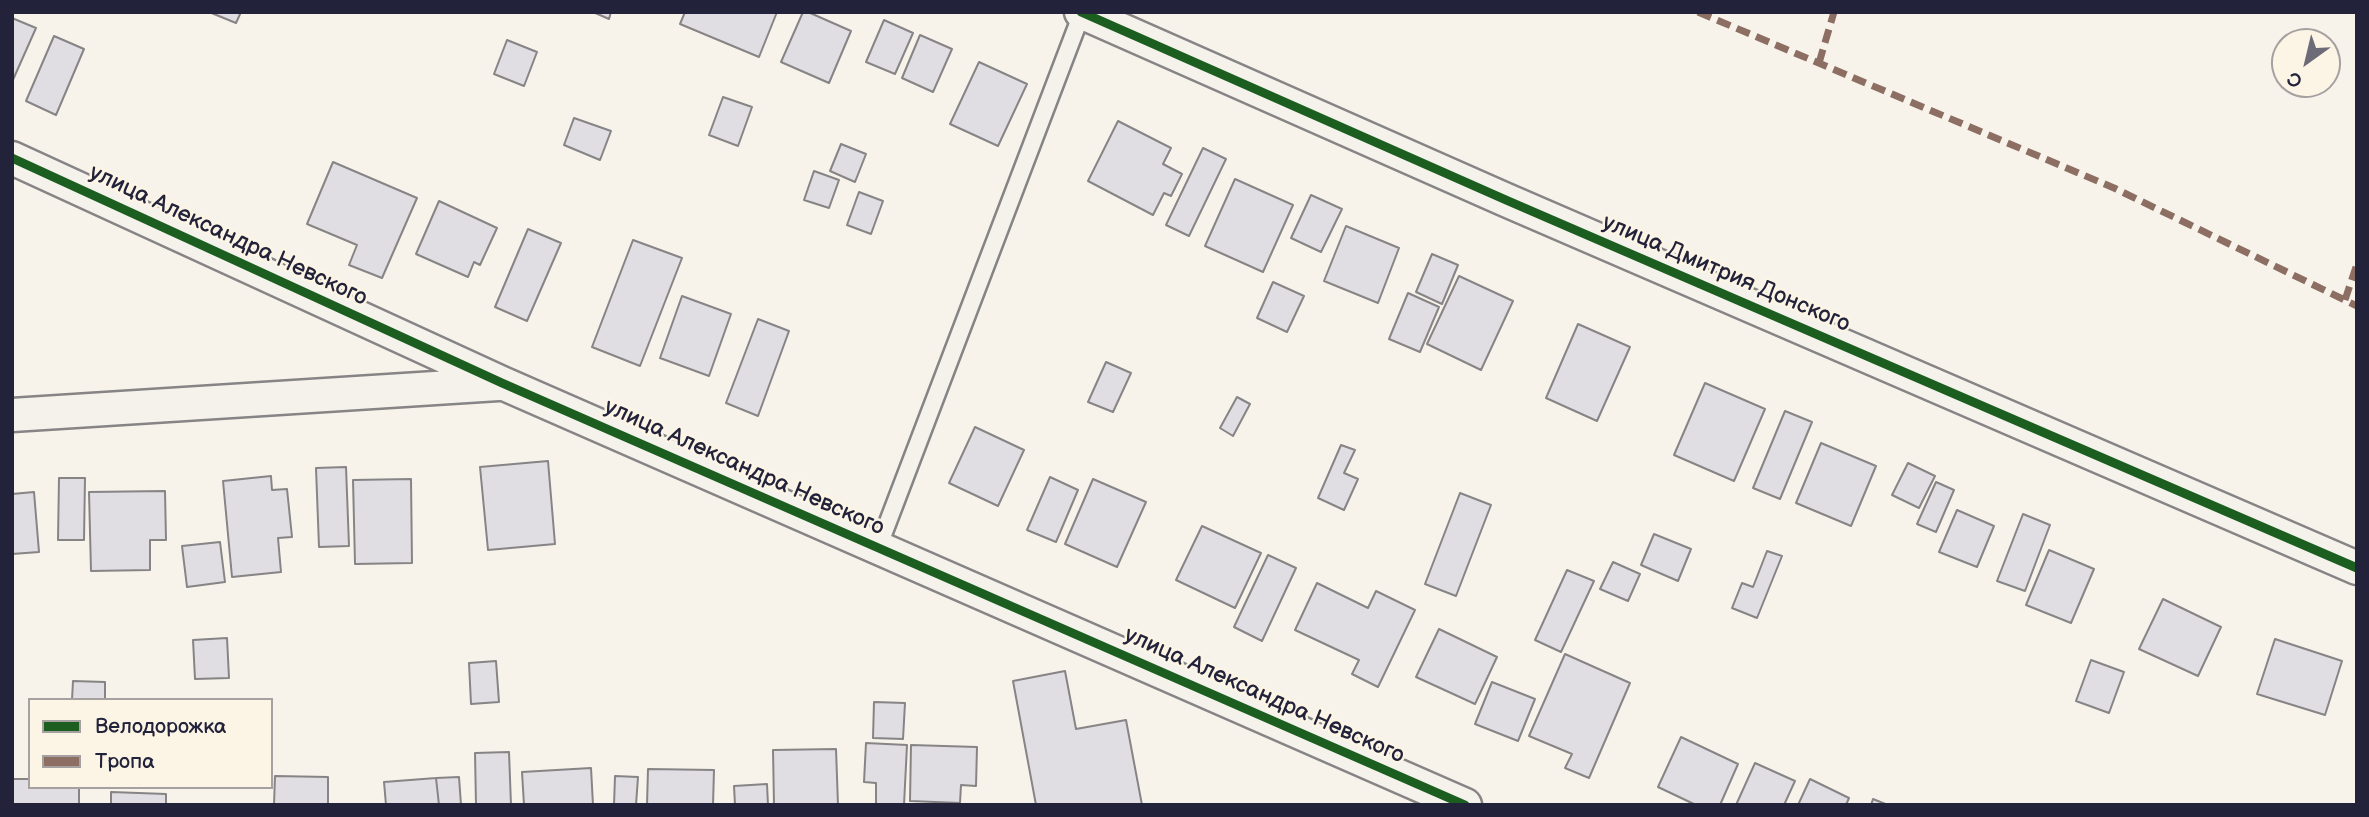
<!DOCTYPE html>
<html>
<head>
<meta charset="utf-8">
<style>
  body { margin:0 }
  #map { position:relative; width:2369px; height:817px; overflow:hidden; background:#f7f3ea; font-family:"Balsamiq Sans",sans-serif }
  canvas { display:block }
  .frame { position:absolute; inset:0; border:14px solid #22223b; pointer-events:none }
  .legend { position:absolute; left:28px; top:698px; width:245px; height:91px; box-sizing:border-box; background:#fcf5e5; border:2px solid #a5a1a1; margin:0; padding:9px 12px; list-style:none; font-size:21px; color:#22223b }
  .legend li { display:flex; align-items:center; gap:14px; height:35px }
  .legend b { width:35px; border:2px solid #a5a1a1 }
  .north { position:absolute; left:2271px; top:28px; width:70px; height:70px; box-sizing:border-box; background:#fcf5e5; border:2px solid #a5a1a1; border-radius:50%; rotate:214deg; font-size:19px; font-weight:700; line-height:28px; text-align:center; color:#22223b }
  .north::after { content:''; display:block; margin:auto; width:24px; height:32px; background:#6d6b78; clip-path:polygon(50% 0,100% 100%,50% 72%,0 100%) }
</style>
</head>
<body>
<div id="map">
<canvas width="2369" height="817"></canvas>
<div class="frame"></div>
<ul class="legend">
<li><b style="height:9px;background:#1b5e20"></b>Велодорожка</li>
<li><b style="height:9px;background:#8d6e63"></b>Тропа</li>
</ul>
<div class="north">С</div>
</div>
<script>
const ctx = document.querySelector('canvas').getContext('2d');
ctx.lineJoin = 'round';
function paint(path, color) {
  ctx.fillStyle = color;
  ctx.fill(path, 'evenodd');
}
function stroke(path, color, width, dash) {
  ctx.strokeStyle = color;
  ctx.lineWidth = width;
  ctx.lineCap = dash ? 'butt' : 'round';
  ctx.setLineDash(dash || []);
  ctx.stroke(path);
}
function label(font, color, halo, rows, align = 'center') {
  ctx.font = font + ' "Balsamiq Sans",sans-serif';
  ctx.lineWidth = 5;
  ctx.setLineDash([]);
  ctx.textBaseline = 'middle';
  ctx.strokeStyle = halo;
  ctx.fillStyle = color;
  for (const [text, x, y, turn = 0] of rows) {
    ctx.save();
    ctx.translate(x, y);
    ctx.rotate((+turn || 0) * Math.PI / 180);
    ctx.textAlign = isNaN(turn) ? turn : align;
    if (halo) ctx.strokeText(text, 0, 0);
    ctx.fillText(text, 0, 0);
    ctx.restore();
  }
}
const building = new Path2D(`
  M209 12H241L236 23Z
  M593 12H611L609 19Z
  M685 12H777L759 57 680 24Z
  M803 12H808L851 31 829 83 781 62Z
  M12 18 36 28 12 82Z
  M884 20 913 33 895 74 866 62Z
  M920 35 952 49 933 92 902 78Z
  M54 36 84 49 56 115 26 101Z
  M507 40 537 52 524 86 494 74Z
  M979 62 1027 84 998 146 950 124Z
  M723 97 752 107 738 146 709 135Z
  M574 118 611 131 600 160 564 145Z
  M1118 121 1171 148 1163 164 1182 174 1171 196 1164 193 1153 215 1088 181Z
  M841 144 866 154 855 182 830 171Z
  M1203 148 1226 159 1189 236 1166 225Z
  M333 162 417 198 382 278 349 265 357 245 307 224Z
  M814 171 839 180 829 208 804 200Z
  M1235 179 1293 205 1263 272 1205 246Z
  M859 192 883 201 871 234 847 225Z
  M1311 195 1342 209 1321 252 1291 238Z
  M439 201 497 228 480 265 474 262 468 277 416 254Z
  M1346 226 1399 248 1378 303 1324 281Z
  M528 229 561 243 527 321 495 307Z
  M633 240 682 258 640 366 592 347Z
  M1432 254 1458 265 1442 304 1416 292Z
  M1459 276 1513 301 1481 370 1427 344Z
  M1273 282 1304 296 1287 332 1257 318Z
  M1408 293 1439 307 1420 352 1389 339Z
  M682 296 731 314 709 376 660 358Z
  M758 319 789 331 758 416 726 403Z
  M1578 324 1630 347 1597 421 1546 398Z
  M1106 362 1131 373 1113 412 1088 402Z
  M1705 383 1765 409 1734 481 1674 455Z
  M1237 397 1250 404 1233 436 1220 428Z
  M1785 411 1812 422 1780 499 1753 488Z
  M975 427 1024 450 998 506 949 483Z
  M1821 443 1876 466 1851 526 1796 503Z
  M1341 445 1355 450 1344 473 1358 479 1344 510 1318 498Z
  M548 461 555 544 488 550 480 467Z
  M1908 463 1935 476 1919 508 1892 495Z
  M346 467 349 546 319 547 316 468Z
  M271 476 272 490 287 489 292 537 278 538 281 572 232 577 223 481Z
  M1050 477 1078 490 1056 542 1027 530Z
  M59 478H85L84 540H58Z
  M411 479 412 563 355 564 353 480Z
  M1093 479 1146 502 1117 567 1065 544Z
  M1936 482 1954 490 1936 532 1917 524Z
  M165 491 166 540H150V570L91 571 89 492Z
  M34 492 39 552 12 554V494Z
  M1460 493 1491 505 1456 596 1425 584Z
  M1957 510 1994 526 1977 567 1939 552Z
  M2023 514 2050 525 2025 591 1997 581Z
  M1202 526 1261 553 1235 608 1176 580Z
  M1654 534 1691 549 1678 581 1641 565Z
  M220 542 225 582 187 587 182 546Z
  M2049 550 2094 569 2071 623 2026 605Z
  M1767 551 1782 556 1757 618 1732 608 1742 583 1753 587Z
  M1268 555 1296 568 1262 641 1234 627Z
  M1613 562 1640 574 1628 601 1600 589Z
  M1567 570 1594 581 1561 652 1535 640Z
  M1317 583 1368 608 1376 591 1415 610 1378 687 1352 674 1359 660 1295 630Z
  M2163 599 2221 627 2198 676 2139 649Z
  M1439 629 1497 657 1475 704 1416 677Z
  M227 638 229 678 195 679 193 640Z
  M2275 639 2342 661 2325 715 2257 694Z
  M1565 654 1630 683 1589 778 1565 768 1572 754 1529 736Z
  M2091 660 2124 672 2109 713 2076 701Z
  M496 661 499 702 471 704 469 663Z
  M1065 671 1076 729 1126 720 1142 805H1036L1013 681Z
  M73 681 105 682V700H72Z
  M1492 682 1535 699 1518 741 1475 724Z
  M874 702 905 703 903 739 873 738Z
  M1681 737 1738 764 1720 805H1696L1658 787Z
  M866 743 907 745 904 805H876V783L864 782Z
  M911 745 977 747 976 786 961 785 960 803 910 801Z
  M836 749 838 805H774L773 750Z
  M509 752 511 805H476L475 753Z
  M1755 763 1795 781 1784 805H1736Z
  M591 768 593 805H524L522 772Z
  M648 769 714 770 713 805H647Z
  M275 776 328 777V805H274Z
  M615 776 638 777 636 805H614Z
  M459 777 461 805H439L436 778Z
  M436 778 439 805H386L384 782Z
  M12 779H30V787H79V805H12Z
  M1810 779 1849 798 1846 805H1798Z
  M767 784 768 805H735L734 786Z
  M111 792 166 794V805H111Z
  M1873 799 1888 805H1871Z`);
paint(building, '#e0dee3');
stroke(building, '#868485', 2);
const lane = new Path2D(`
  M878 548 1082 13`);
const street = new Path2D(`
  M1081 12 1506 200 2357 568
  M12 158 502 383 1465 805
  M12 415 498 384`);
stroke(lane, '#868485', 21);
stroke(street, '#868485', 37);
stroke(lane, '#f5f2ec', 16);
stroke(street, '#f5f2ec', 32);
stroke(new Path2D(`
  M1698 12 2114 188 2357 306
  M1819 63 1834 12
  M2345 300 2357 264`), '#8d6e63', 7, [14, 7]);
stroke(new Path2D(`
  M1081 12 1506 200 2357 568
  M12 158 502 383 1465 805`), '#1b5e20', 9);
label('23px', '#22223b', '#fcf5e5', [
  ["улица Александра Невского",228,236,25],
  ["улица Дмитрия Донского",1726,274,23],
  ["улица Александра Невского",744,468,24],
  ["улица Александра Невского",1264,696,24]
]);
</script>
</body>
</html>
